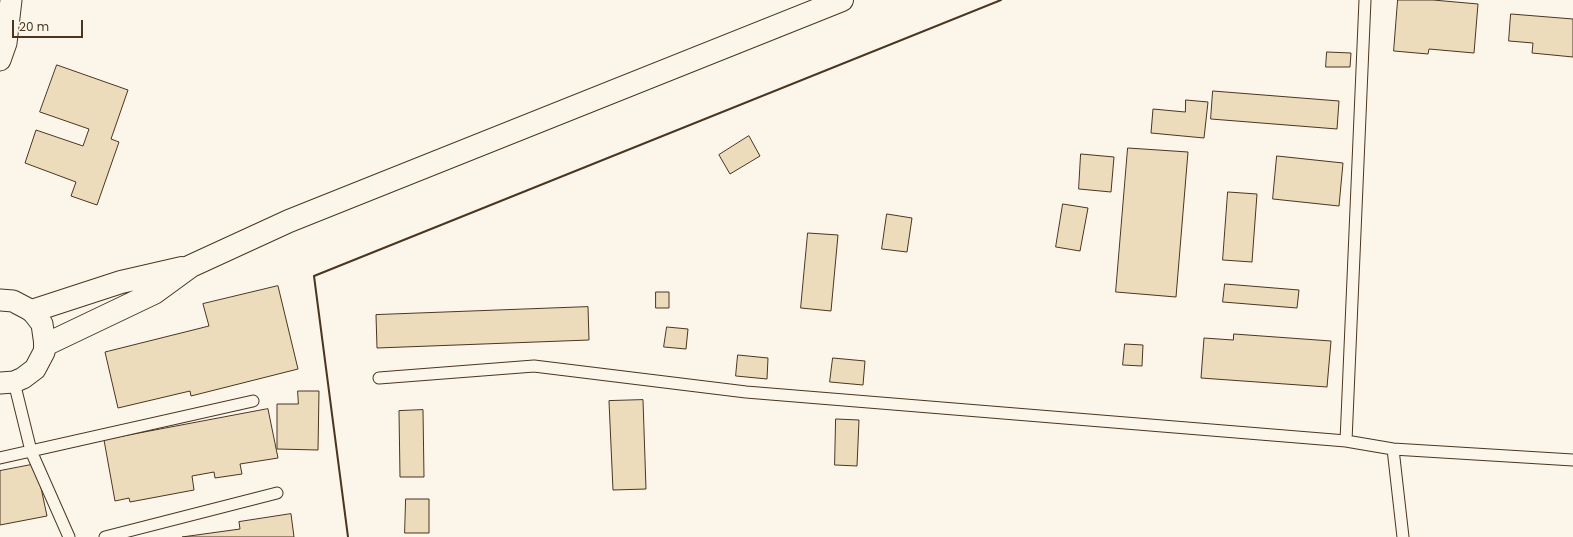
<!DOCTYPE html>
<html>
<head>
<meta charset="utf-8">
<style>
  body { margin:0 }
  #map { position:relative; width:1573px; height:537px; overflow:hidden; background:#fbf6e9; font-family:Poppins,sans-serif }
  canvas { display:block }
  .scale { position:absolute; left:12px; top:20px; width:71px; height:18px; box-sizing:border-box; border:2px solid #4a3520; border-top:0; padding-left:5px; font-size:12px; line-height:14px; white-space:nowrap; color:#4a3520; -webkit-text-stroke:3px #fbf6e9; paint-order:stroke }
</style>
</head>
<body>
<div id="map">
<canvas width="1573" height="537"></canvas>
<div class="scale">20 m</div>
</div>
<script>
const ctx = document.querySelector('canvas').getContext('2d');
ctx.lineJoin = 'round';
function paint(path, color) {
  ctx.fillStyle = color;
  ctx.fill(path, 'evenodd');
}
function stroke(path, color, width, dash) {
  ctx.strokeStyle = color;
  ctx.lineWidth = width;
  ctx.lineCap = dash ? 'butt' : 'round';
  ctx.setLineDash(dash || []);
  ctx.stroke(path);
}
const building = new Path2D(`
  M1398 0H1433L1478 4 1474 53 1429 49 1428 54 1394 51Z
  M1511 14 1573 19V57L1532 53 1533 43 1509 41Z
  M1327 52 1351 53 1350 67H1326Z
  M57 65 128 90 111 139 119 142 97 205 71 196 76 182 25 163 36 130 83 146 89 129 40 112Z
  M1213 91 1339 101 1337 129 1211 119Z
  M1186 100 1208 102 1204 138 1151 133 1153 109 1185 112Z
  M749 136 760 156 730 174 719 155Z
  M1128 148 1188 152 1176 297 1116 292Z
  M1081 154 1114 157 1111 192 1079 189Z
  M1277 156 1343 163 1339 206 1273 199Z
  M1228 192 1257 194 1252 262 1223 260Z
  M1063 204 1088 208 1080 251 1056 247Z
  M887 214 912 218 907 252 882 249Z
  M808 233 838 235 831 311 801 308Z
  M1225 284 1299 290 1297 308 1223 302Z
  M278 286 298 369 191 396 190 391 118 408 105 352 209 326 203 304Z
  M656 292H669V308H656Z
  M588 307 589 340 377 348 376 315Z
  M667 327 688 329 686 349 664 347Z
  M1234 334 1331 341 1327 387 1201 378 1204 338 1233 340Z
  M1125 344 1143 345 1142 366 1123 365Z
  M738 355 768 358 767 379 736 376Z
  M833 358 865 361 863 385 830 382Z
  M298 391H319L318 450 277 449V404H298Z
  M643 400 646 489 613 490 609 401Z
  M268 409 278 458 240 464 242 474 215 478 214 472 192 476 194 490 130 502 129 498 115 501 104 440Z
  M423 410 424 477H400L399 411Z
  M836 419 859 420 857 466 835 465Z
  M36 464 47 516 0 525V471Z
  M406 499H429V533H405Z
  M291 514 294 537H182L240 529 239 522Z`);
paint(building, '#ecdcbc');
stroke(building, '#4a3520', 1);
const service = new Path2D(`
  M379 378 534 366 746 392 1346 441 1393 449 1573 460
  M14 382 31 451 69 537
  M1346 441 1365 0
  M1393 449 1403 537
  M0 458 253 401
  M105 537 277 493`);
const minor = new Path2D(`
  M0 60 6 43 11 0
  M0 300 13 301 32 311 42 324 45 345 44 352 35 369 23 378 14 382 0 383`);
const tertiary = new Path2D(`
  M32 311 121 282 182 268
  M45 345 154 293 191 266 289 221 842 0`);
stroke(service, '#4a3520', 13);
stroke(minor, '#4a3520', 23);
stroke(tertiary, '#4a3520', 24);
stroke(service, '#fbf6e9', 11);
stroke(minor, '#fbf6e9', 21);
stroke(tertiary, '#fbf6e9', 22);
stroke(new Path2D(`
  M348 537 314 276 1001 0`), '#4a3520', 2);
</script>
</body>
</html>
